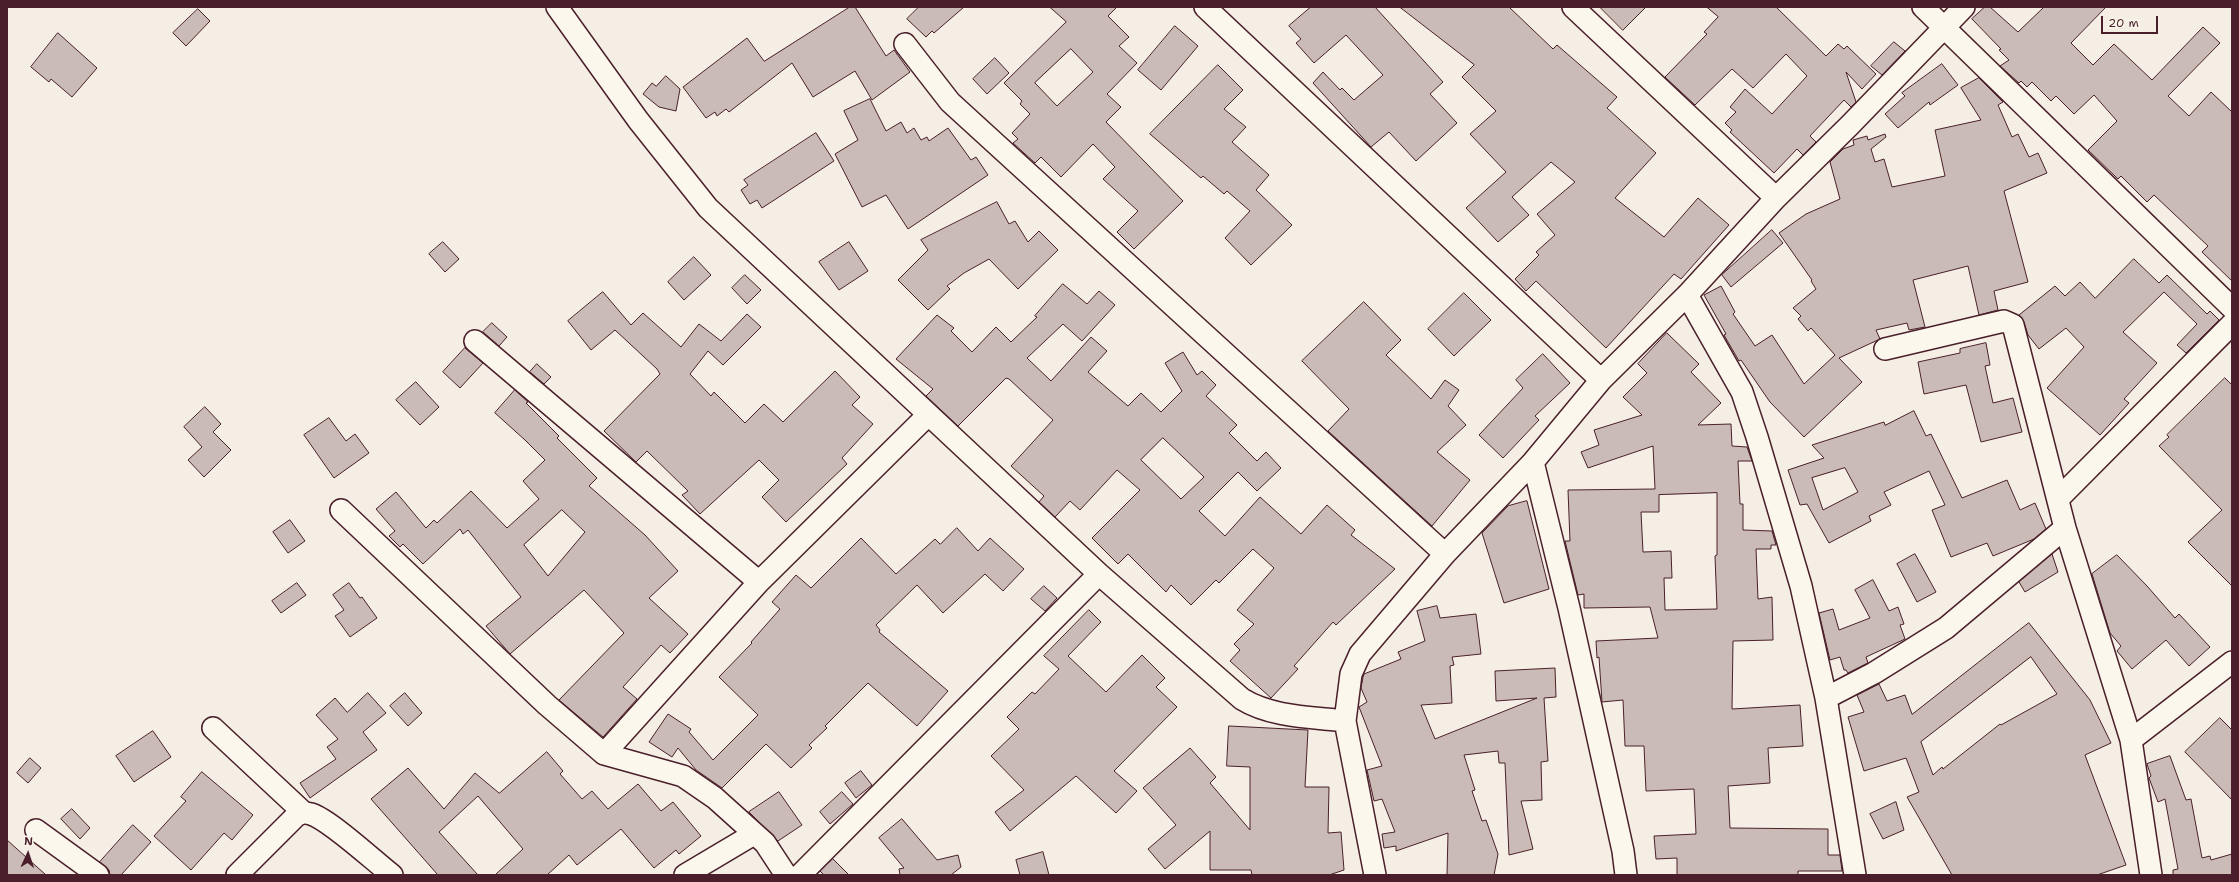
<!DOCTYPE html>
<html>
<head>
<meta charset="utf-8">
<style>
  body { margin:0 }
  #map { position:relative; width:2239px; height:882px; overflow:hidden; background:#f4eee4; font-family:"Shantell Sans",sans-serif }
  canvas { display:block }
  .frame { position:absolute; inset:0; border:8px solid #4a1f2b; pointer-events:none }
  .north { position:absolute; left:8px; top:834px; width:40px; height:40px; -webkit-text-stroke:3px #fbf7ec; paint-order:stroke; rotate:3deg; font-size:11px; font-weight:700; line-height:16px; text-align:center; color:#4a1f2b }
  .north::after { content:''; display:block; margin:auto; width:14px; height:18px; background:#4a1f2b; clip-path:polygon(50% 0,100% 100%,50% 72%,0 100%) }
  .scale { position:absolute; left:2101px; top:16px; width:57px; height:18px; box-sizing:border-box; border:2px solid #4a1f2b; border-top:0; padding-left:5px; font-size:12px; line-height:14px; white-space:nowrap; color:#4a1f2b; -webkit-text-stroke:3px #fbf7ec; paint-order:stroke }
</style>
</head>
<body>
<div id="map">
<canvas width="2239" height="882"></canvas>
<div class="frame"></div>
<div class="north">N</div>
<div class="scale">20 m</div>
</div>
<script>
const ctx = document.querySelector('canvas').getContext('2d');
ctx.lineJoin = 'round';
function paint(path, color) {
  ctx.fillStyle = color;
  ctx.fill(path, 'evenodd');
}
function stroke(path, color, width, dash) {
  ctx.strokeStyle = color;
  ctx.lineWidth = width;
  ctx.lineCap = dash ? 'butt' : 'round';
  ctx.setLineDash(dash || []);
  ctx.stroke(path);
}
const building = new Path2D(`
  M850 7H855L886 56 894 50 910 72 872 100 855 71 813 97 792 63 729 112 726 109 717 116 715 112 706 118 683 87 747 38 764 61Z
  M919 7H964L934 33 932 31 926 37 907 19Z
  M1050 7H1117L1108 16 1129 37 1119 46 1137 63 1107 94 1121 107 1106 122 1183 201 1134 249 1117 232 1138 211 1103 179 1115 167 1093 144 1061 177 1041 157 1035 163 1013 143 1018 139 1012 133 1030 114 1020 104 1022 101 1004 83 1066 22ZM1071 49 1093 72 1057 106 1035 83Z
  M1311 7H1375L1443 82 1430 94 1457 123 1416 161 1389 132 1371 147 1313 83 1323 72 1340 90 1342 88 1354 100 1383 75 1346 35 1314 63 1296 43 1301 39 1289 26Z
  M1400 7H1509L1553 49 1557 45 1617 97 1607 108 1656 153 1615 198 1664 237 1698 198 1729 225 1681 279 1674 274 1606 348 1536 281 1526 291 1515 279 1539 255 1536 252 1555 235 1537 214 1575 182 1551 162 1512 197 1529 215 1498 242 1466 208 1506 172 1470 134 1496 111 1462 77 1474 65Z
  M1600 7H1646L1623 30Z
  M1707 7H1776L1826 56 1838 44 1844 49 1847 46 1876 74 1862 89 1846 72 1856 102 1851 107 1844 100 1810 136 1816 142 1803 155 1797 149 1774 173 1730 132 1732 130 1725 123 1736 112 1730 107 1745 89 1772 114 1807 76 1786 54 1753 88 1732 69 1695 105 1665 77 1707 34 1704 32 1718 17Z
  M1985 7H1990L2018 32 2044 7H2106L2071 43 2093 65 2114 44 2152 80 2203 27 2220 43 2168 96 2189 116 2211 92 2232 112V281L2202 252 2208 246 2154 195 2147 202 2121 176 2118 179 2088 150 2117 121 2094 95 2074 114 2056 96 2051 101 2032 82 2027 87 2021 81 2019 83 2000 66 2009 60 1999 50 2001 49 1972 19Z
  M198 9 210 21 186 46 173 33Z
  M1175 26 1198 46 1161 90 1138 70Z
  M58 33 97 68 72 97 51 79 49 82 31 67Z
  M1894 42 1905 51 1882 75 1871 66Z
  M995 58 1009 73 987 94 973 79Z
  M1942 64 1958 85 1930 105 1929 102 1898 128 1885 114 1905 96 1902 93Z
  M1218 65 1243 90 1224 109 1246 127 1232 142 1269 175 1256 190 1292 225 1251 265 1225 238 1250 211 1227 191 1224 194 1203 176 1201 178 1150 134Z
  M666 76 680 89 676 111 659 107 643 94 652 83 656 86Z
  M1979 78 2003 102 1998 105 2012 137 2018 134 2029 157 2038 153 2047 173 2004 191 2028 282 1994 291 1998 310 1979 315 1968 266 1913 280 1925 327 1909 330 1907 323 1876 330 1880 339 1839 358 1862 382 1804 437 1770 402 1741 360 1739 361 1724 335 1726 334 1704 295 1721 286 1735 312 1733 314 1755 346 1772 335 1804 384 1835 355 1811 328 1808 331 1798 319 1801 316 1793 308 1816 289 1811 281 1812 280 1779 233 1806 214 1840 199 1830 162 1843 149 1854 145 1853 140 1867 136 1868 140 1885 134 1886 137 1871 149 1875 162 1884 159 1892 187 1945 176 1935 130 1981 120 1961 88Z
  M870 99 886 131 901 122 907 133 914 128 921 140 927 137 929 141 948 128 971 160 976 157 988 175 908 229 886 195 862 207 835 154 858 140 844 111Z
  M816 133 834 161 762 208 757 200 750 204 741 190 748 185 744 180Z
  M997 202 1009 224 1015 221 1028 242 1039 231 1058 250 1018 289 989 259 964 273 947 286 950 289 928 310 898 280 928 250 921 240Z
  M1772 230 1783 243 1731 287 1722 275Z
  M443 242 459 259 445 272 429 254Z
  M849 242 868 271 839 290 819 262Z
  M694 257 711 275 684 300 668 282Z
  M2134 259 2159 283 2167 275 2207 314 2210 311 2219 320 2186 353 2177 345 2197 324 2164 292 2123 332 2157 363 2124 399 2129 403 2100 435 2047 388 2084 347 2066 328 2039 349 2028 335 2024 322 2019 315 2055 286 2065 296 2080 282 2095 298Z
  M745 275 761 290 747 304 732 288Z
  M1063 284 1087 304 1099 291 1115 305 1082 341 1063 324 1027 358 1051 381 1091 337 1107 351 1088 372 1128 406 1141 393 1161 412 1182 391 1165 363 1183 352 1197 375 1202 371 1216 385 1206 396 1237 425 1229 433 1257 461 1266 452 1281 468 1257 491 1238 472 1199 511 1225 536 1260 497 1301 534 1327 505 1355 530 1351 535 1395 569 1336 625 1333 622 1294 666 1298 669 1271 698 1230 661 1240 650 1234 644 1254 624 1237 610 1274 568 1253 549 1219 583 1216 580 1191 605 1171 585 1166 592 1128 554 1118 564 1092 538 1140 490 1117 470 1080 510 1070 501 1055 517 1039 502 1044 496 1011 466 1053 420 1009 379 1006 378 958 426 926 396 933 389 896 359 937 315 954 328 951 331 972 352 996 327 1011 342 1037 317 1035 316ZM1163 438 1204 477 1181 499 1141 460Z
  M603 292 631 325 643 313 681 347 699 324 721 341 747 314 761 327 723 365 708 351 690 374 711 396 714 392 745 423 764 404 783 422 835 371 860 397 852 405 873 424 842 458 847 464 786 522 762 497 779 480 759 460 700 514 682 495 688 491 647 451 636 462 604 431 660 374 657 369 615 330 591 350 568 321Z
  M1464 293 1491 320 1454 356 1428 329Z
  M1364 302 1401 340 1386 355 1431 399 1445 380 1459 390 1448 406 1466 425 1437 452 1470 480 1432 526 1328 431 1349 409 1302 361Z
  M492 323 507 337 499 346 483 332Z
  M1667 333 1699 364 1691 372 1721 403 1698 425 1731 424 1732 446 1747 447 1752 461H1738L1740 504H1743V530L1772 531 1776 545H1771V549H1756L1758 599 1772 597 1773 640 1733 641 1732 709 1800 705 1803 746 1768 748 1770 783 1728 786 1730 828 1828 829V855H1840L1842 871H1798V875H1677V858L1656 859 1654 836 1696 834 1694 789 1646 791 1644 746H1625L1623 700 1602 702 1599 657 1597 658 1596 641 1658 638 1650 607 1584 608V594L1578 595 1565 541H1570L1568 490 1655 489 1653 446 1588 468 1581 452 1599 445 1594 430 1642 415 1623 397 1647 373 1638 364ZM1717 493V555L1715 556 1717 609 1665 610 1664 578H1672L1671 551 1643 552 1641 512H1659V495Z
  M1986 343 1990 365 1985 366 1993 403 2013 398 2022 432 1981 442 1966 385 1924 394 1918 362 1960 353V349Z
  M465 348 483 363 460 388 443 372Z
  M1543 354 1570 383 1535 416 1539 420 1503 458 1479 435 1523 388 1516 380Z
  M537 364 551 377 544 384 530 372Z
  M2225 378 2232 385V586L2188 542 2222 510 2159 446 2169 437 2167 435Z
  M416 382 439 407 420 425 396 400Z
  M515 390 528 402 526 403 559 436 557 438 597 478 589 486 645 535 678 571 649 598 688 634 670 653 661 645 623 687 637 699 603 737 559 700 624 633 584 590 510 654 486 626 521 597 468 530 463 534 460 529 423 564 403 544 400 547 389 536 395 531 376 509 396 492 426 528 434 520 437 523 471 491 507 528 539 499 523 481 545 460 525 440 495 413ZM562 510 585 532 548 576 524 545Z
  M205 407 221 424 213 432 231 450 204 477 188 460 202 447 184 427Z
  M1914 411 1926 436 1931 434 1962 498 2007 480 2020 510 2035 503 2046 529 2034 539 1993 556 1987 543 1951 557 1932 510 1945 505 1929 471 1884 492 1891 505 1869 516 1871 521 1829 543 1807 504 1800 505 1788 470 1824 458 1812 445 1884 422 1885 425ZM1845 468 1858 492 1823 510 1812 478Z
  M329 418 346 441 355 434 369 453 334 478 304 435Z
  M1527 501 1549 589 1504 603 1482 533 1508 506Z
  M290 520 305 541 288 553 273 532Z
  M957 528 978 551 990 538 1024 569 1003 591 985 574 943 613 917 585 876 625 880 630 879 632 948 691 917 726 868 683 825 726 827 728 809 745 812 748 791 768 766 744 722 788 696 770 678 748 672 757 649 742 668 714 691 729 689 732 713 760 758 715 719 677 752 643 751 642 780 609 772 602 796 575 811 588 861 538 896 574 935 539 940 544Z
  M1915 554 1936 592 1917 602 1897 564Z
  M2052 554 2058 572 2025 592 2019 582Z
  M2117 555 2147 586 2175 618 2179 614 2210 647 2189 666 2166 640 2132 669 2117 651 2121 646 2110 633 2092 574Z
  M1873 580 1889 611 1898 607 1904 624 1900 625 1905 639 1866 657 1868 663 1848 673 1846 670H1844L1840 657 1830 660 1819 613 1833 609 1839 630 1870 618 1855 590Z
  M297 583 306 595 281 613 272 601Z
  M349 583 360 598 362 597 377 618 350 637 335 616 344 610 333 595Z
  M1044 586 1057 598 1045 611 1031 599Z
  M1437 606 1440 618 1476 614 1481 654 1452 657 1454 665 1450 666 1452 703 1421 705 1435 739 1537 698 1496 701 1495 671 1555 668 1556 697 1544 698 1548 761 1541 762 1542 800 1521 801 1533 849 1509 855 1505 763H1499L1498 751 1464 755 1475 790 1472 791 1482 821 1486 820 1498 854 1494 875H1447L1448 833 1396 851V846L1384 848 1382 834 1395 832 1382 799 1374 801 1367 770 1382 766 1359 707 1367 702 1361 688 1363 677 1364 674 1401 659 1398 652 1425 641 1417 611Z
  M1089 610 1101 622 1068 656 1106 692 1142 655 1165 678 1156 687 1177 707 1114 771 1137 791 1116 813 1076 776 1010 831 995 812 1024 790 991 756 1019 729 1007 717 1032 692 1035 694 1059 669 1044 656Z
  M2029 623 2090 700 2111 743 2085 755 2126 865 2097 875H1952L1907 797 1919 792 1906 758 1864 771 1848 717 1864 712 1857 695 1879 684 1887 701 1905 695 1912 714ZM2031 657 2057 694 2001 725 2000 724 1943 769 1942 767 1933 775 1921 742Z
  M368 693 386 713 363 732 377 750 310 798 300 783 336 759 327 747 338 739 316 715 335 698 347 712Z
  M405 693 422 713 408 726 390 706Z
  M2220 718 2232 730V800L2185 752Z
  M1229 726 1308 730 1305 787H1329L1328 833 1341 832 1344 870 1329 875H1252L1251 870H1210V831L1165 869 1148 849 1176 825 1143 788 1190 748 1216 777 1210 783 1250 830V767L1227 766Z
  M153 731 171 757 134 782 116 756Z
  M547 752 563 771 560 774 582 799 592 791 608 809 638 784 661 811 673 802 701 836 679 854 676 850 654 868 621 829 577 865 569 855 547 875H495L523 849 478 796 439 832 478 875H438L371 799 408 768 444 809 475 773 499 793Z
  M2170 756 2186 800 2191 799 2202 858 2210 856 2211 860 2232 854V875H2173V870L2178 869 2165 799 2158 802 2149 778 2151 776 2147 764Z
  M30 758 41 768 28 783 17 773Z
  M861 771 872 785 856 798 845 783Z
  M202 772 253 815 232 840 224 833 191 870 154 836 186 801 181 797Z
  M779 792 802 825 778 841 749 812Z
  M842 792 853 804 830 824 820 812Z
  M1896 802 1904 830 1883 839 1870 814Z
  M72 809 90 828 80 839 61 819Z
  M902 819 937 860 958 855 961 867 951 875H900L899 869 904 868 879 838Z
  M133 825 151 842 121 875H110L109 870 100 862Z
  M7 840 46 875H7Z
  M1043 852 1049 875H1020L1016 860Z
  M833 859 849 875H824L820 871Z`);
paint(building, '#cabbb6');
stroke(building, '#4a1f2b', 1);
const street = new Path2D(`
  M557 7 638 120 708 208 1099 574 1242 699C1271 717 1311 717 1345 721
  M1205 7 1601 380
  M1573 7 1776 198
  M1923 7 2232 308
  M905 44 950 102 1445 554
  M1687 295 1742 392 1757 437 1801 586 1826 698 1855 875
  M475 341 759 582
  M1885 349 2004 321 2013 325 2065 528 2131 740 2151 875
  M1533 462 1569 608 1623 851 1626 875
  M2058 499 2232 324
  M341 510 547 705 604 754 683 776 715 798 765 843 786 875
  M1826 698 1874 673 1946 628 2065 528
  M213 728 303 812
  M2131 740 2232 662
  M604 754 759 582 928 415
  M36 830 98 875
  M237 875 297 815C302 813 305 812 311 814 330 820 374 861 392 875
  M685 875 754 834
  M800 875 1099 574
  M1375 875 1345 721 1351 674 1360 654 1445 554 1533 462 1601 380 1687 295 1776 198 1850 125 1964 7`);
stroke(street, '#4a1f2b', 24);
stroke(street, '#fbf7ec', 21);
</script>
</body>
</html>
